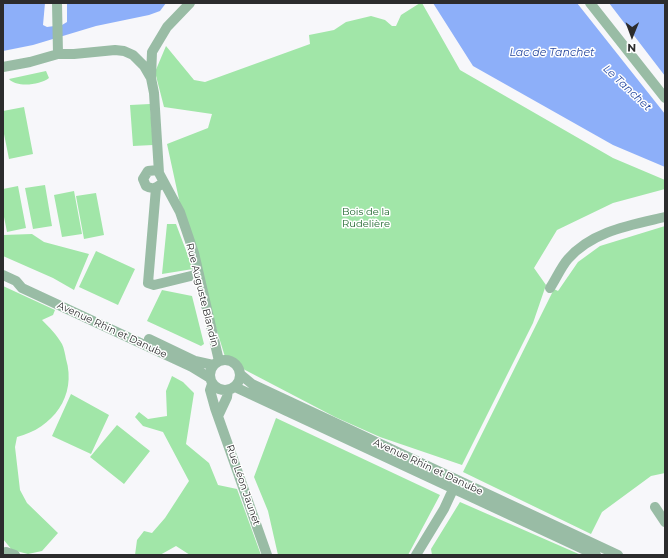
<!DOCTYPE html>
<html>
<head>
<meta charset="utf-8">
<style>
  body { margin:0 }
  #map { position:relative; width:668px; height:558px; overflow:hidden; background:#f7f7fa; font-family:Montserrat,sans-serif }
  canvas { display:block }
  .frame { position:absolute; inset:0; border:4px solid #2c2c2d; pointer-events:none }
  .north { position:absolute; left:612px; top:16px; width:40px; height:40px; -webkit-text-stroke:3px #fff; paint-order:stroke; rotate:181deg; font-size:11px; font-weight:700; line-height:16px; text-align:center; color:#2c2c2d }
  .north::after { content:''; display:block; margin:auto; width:14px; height:18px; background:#2c2c2d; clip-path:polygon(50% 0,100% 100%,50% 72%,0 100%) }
</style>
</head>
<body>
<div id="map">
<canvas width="668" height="558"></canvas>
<div class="frame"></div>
<div class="north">N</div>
</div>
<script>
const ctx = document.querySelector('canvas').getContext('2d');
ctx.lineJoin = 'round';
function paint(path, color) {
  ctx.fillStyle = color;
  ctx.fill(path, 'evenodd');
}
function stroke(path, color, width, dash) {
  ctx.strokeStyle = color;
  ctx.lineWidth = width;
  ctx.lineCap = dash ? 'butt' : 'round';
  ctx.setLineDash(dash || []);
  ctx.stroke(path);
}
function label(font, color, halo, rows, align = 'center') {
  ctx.font = font + ' Montserrat,sans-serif';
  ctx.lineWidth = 3;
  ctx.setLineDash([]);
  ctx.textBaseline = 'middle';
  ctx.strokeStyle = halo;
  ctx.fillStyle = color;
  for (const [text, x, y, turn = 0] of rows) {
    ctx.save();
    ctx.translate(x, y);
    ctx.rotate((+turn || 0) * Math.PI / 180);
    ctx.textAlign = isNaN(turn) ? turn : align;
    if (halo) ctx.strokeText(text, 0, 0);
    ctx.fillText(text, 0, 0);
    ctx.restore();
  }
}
paint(new Path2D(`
  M420 3H422L460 70 613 158 665 180V189L613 203 557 230 534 268 546 285 533 323 462 465 380 437 335 417 226 360 185 227 167 144 208 128 212 114 164 107 155 72 166 46 194 80 205 82 310 44 309 35 334 30 346 22 371 16 385 20 392 26H396L401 15Z
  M46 71 49 78C40 85 17 88 9 79Z
  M150 104 153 145 133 146 130 105Z
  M24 107 33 154 9 159 3 129V111Z
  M45 185 52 226 33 229 25 188Z
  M18 186 26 228 7 232 3 212V189Z
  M74 191 82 234 62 237 54 195Z
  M96 193 104 235 84 239 76 196Z
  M167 224H176L193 269 162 274Z
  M665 226V473L651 476 602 512 591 534 463 472 554 289 558 291 578 262 600 246Z
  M32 234 44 242 89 254 74 290 53 278 3 256V235Z
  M96 251 135 269 118 305 79 287Z
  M3 286 55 310 53 315 42 320C49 327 57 335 62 344 64 348 65 354 66 359 77 396 53 428 17 437L15 447 20 490 27 503 58 533 42 551 28 554 12 550 3 539Z
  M162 290 192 296 204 344 201 346 147 321Z
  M172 376 183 382 194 393 186 444 209 463 218 485 237 489 261 555H190L176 546 160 555H135L137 540 144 531 152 533 165 518 189 481 163 432 143 426 135 417 139 412 148 419 167 416 166 391Z
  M71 394 109 415 91 454 52 436Z
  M276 418 440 495 408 555H278L268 511 254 477Z
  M117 425 150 451 124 484 90 457Z
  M460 502 581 555H432L431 549Z`), '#a1e6a8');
paint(new Path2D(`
  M3 3H45L43 25 47 27 62 25 67 22V3H166L160 11 149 15 96 26 33 45 3 51Z
  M433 3H577L665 114V167L613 145 473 66Z
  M609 3H665V76Z`), '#8daff9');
stroke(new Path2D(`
  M57 3 58 54
  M590 3 665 98
  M3 67 30 62 58 54H74L115 50 124 51 133 55 144 66 151 78 154 93 159 173 180 212 194 253 219 361
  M151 78 152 52 167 27 190 3
  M158 170 148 171 143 179 146 186C151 189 155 189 160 185
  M156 188 148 283 154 285 199 274
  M3 275 16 281 22 288 192 367 210 378
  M550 288C556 279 561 267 568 259 592 231 631 225 665 217
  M149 339 195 361 213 365
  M210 375a15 15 0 1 1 30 0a15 15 0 1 1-30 0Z
  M240 374 252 384 618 555
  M212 384 210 390 215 408 267 555
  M235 387 596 555
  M219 414 227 397 228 390
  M655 507 665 522
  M3 553 6 552 15 555
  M416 555 444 509 456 483`), '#99bca5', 10);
label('10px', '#1f672d', '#fff', [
  ["Bois de la",366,212],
  ["Rudelière",366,224]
]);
label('10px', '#2c2c2d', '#fff', [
  ["Rue Auguste Blandin",202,295,76],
  ["Avenue Rhin et Danube",112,330,25],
  ["Avenue Rhin et Danube",428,467,25],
  ["Rue Léon Jaunet",243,485,71]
]);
label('italic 11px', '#294a9f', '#fff', [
  ["Lac de Tanchet",552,53],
  ["Le Tanchet",627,88,43]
]);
</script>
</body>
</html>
